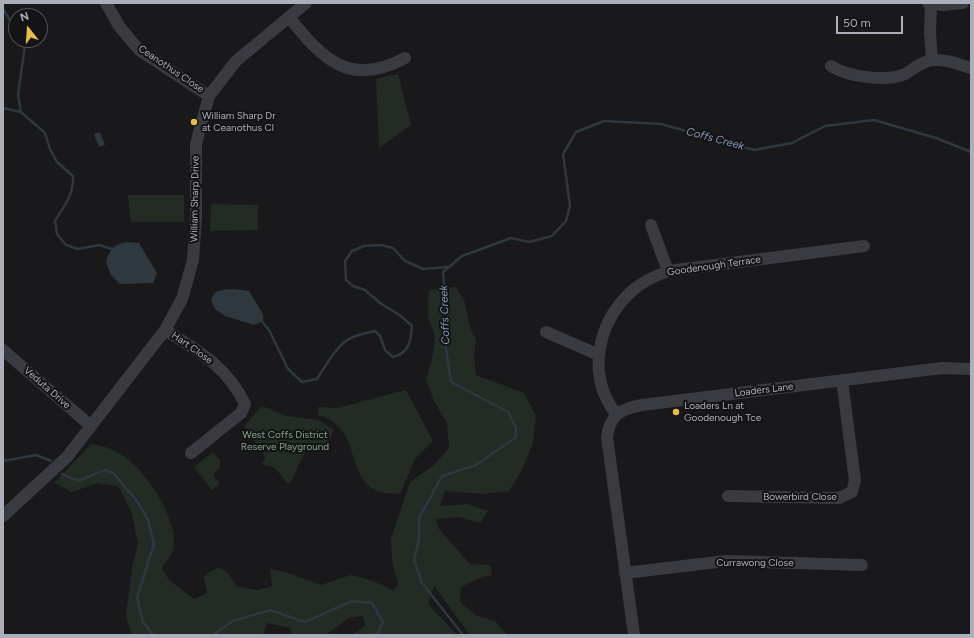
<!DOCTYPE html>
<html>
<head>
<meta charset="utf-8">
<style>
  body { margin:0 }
  #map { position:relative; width:974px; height:638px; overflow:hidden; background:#19191b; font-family:Figtree,sans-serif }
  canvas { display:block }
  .frame { position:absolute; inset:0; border:4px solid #acafba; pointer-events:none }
  .north { position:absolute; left:8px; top:8px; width:40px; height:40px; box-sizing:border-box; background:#141416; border:1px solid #515258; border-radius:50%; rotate:343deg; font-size:11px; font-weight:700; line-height:16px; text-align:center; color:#acafba }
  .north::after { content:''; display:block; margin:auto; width:14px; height:18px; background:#e9bd43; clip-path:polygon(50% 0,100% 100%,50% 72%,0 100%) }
  .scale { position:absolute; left:836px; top:16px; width:67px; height:18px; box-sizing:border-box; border:2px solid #acafba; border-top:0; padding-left:5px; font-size:12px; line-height:14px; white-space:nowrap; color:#acafba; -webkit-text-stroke:3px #141416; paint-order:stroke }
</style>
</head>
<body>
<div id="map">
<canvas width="974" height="638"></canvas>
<div class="frame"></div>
<div class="north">N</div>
<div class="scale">50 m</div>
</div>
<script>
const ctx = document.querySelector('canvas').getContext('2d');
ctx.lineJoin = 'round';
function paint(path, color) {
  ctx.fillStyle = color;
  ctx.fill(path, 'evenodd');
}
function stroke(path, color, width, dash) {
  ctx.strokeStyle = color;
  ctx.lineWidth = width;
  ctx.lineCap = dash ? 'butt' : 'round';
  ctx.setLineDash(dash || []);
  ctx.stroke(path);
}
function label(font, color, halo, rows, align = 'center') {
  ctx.font = font + ' Figtree,sans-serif';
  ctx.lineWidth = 4;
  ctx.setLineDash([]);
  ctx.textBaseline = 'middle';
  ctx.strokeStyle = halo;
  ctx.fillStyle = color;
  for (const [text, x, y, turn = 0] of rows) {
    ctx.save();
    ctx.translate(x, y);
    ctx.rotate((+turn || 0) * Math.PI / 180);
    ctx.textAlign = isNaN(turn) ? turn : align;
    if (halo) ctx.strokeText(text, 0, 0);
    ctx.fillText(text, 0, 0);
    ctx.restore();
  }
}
paint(new Path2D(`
  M398 74 411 125 379 148 376 79Z
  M128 195H184V222H131Z
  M211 204 258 205V230L210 231Z
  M456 287 465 303 469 325 476 340 474 355 476 375 524 393 536 416 533 443 522 470 509 491 483 494 445 491 440 506 468 504 488 511 480 523 459 517 435 519 439 529 470 564 490 565 492 575 477 579 461 587 460 602 476 615 496 622 507 635H470L434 586 428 604 457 635H351L365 626 363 616 349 618 326 635H292L290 628 267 623 263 635H132L126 616 132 567 138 544 132 514 119 487 97 483 72 492 54 483 91 444C103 446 115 449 125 457 146 472 181 522 173 550 171 556 165 563 162 568L169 580 194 599 207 593 204 576 218 567 228 573 236 586 257 590 272 586 270 569 282 571 321 585 351 575 373 581 394 591 398 584 392 561 391 539 410 482 433 466 449 448 447 423 434 401 426 379 432 360 435 337 428 316 429 290Z
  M406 390 433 441 415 459 400 494C394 493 387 494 381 492 343 481 364 427 318 415V407L337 408Z
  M262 406 287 416 319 420 334 430C323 456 320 439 307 451 300 458 296 473 291 482L288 484 275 468 262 464 265 459 264 454 244 426Z
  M213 452 220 460V468L213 474 220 484 212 490 194 467Z`), '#232b25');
paint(new Path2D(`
  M100 132 105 145 99 147 94 134Z
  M126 242 139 243 157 273 153 283 120 284 111 275 106 262C110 249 113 245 126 242Z
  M235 289 249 291 263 314V321L254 325 225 316 215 309 211 300C215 288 224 290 235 289Z`), '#2f373f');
stroke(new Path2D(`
  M3 9 16 30
  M3 108 21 112 45 133 50 149 57 162 73 176C74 195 64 206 55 221L57 234 66 245 78 249 99 245 112 249
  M21 112 18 95 25 45 22 40
  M261 320 269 330 288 369 302 382 317 379C325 367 337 344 351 338 358 334 367 333 375 331L380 336 385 350 393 357C409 353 411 341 412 326L401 316 380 303 365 290 353 286 346 280 345 261 352 251 364 246 381 245 393 248 405 261 423 269 448 267
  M3 461 36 455 51 461
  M62 474 78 481 105 470 114 474 137 501 148 520 154 544 137 598 143 622 153 635
  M213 635 233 621 270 610 305 622 352 601 372 603 383 622 378 633 375 635
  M463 635 422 583 414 560 419 539V518L442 476 476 465 515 438 516 428 508 412 451 382 444 336 447 324 443 272 462 256 511 238 529 242 552 236 566 221 570 206 563 154 576 132 604 121 661 124 754 150 792 143 825 126 874 120 936 138 971 152`), '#2f373f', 2.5);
stroke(new Path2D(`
  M106 3 119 26 139 50 209 96
  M928 3 943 5 963 3
  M931 4 930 32 932 60
  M289 17C322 59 350 88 405 58
  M831 66C848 77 887 82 905 74 914 69 922 61 932 60 946 59 958 64 971 68
  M651 225 668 271
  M165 330C199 351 227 367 245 404L241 413 191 453
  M546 332 599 355
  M3 350 91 426
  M616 414C586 375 597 322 633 290 643 281 655 276 668 271L864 246
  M728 496 839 498 852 492 855 481 842 380
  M3 516 67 457 165 330 182 299 193 260 196 217V144L209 96 236 61 306 3
  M625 573 726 561 862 565
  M634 635 607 437C610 414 621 409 642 405L942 368 971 369`), '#3a3b40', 12);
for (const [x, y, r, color] of [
  [194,122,4,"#e9bd43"],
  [676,412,4,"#e9bd43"]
]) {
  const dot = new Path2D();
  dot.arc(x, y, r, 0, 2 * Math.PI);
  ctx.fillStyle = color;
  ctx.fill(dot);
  stroke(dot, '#141416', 1.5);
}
label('10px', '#acafba', '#141416', [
  ["Ceanothus Close",171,69,34],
  ["William Sharp Drive",195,199,-89],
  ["Goodenough Terrace",714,266,-8],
  ["Hart Close",192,348,35],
  ["Veduta Drive",47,388,41],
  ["Loaders Lane",764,390,-7],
  ["Bowerbird Close",800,497],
  ["Currawong Close",755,563]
]);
label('10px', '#acafba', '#141416', [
  ["William Sharp Dr",202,116],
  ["at Ceanothus Cl",202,128],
  ["Loaders Ln at",684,406],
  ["Goodenough Tce",684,418]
], 'left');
label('10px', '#84a489', '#141416', [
  ["West Coffs District",285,435],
  ["Reserve Playground",285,447]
]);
label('italic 11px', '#859ab3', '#141416', [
  ["Coffs Creek",715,139,15],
  ["Coffs Creek",445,315,-92]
]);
</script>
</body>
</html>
